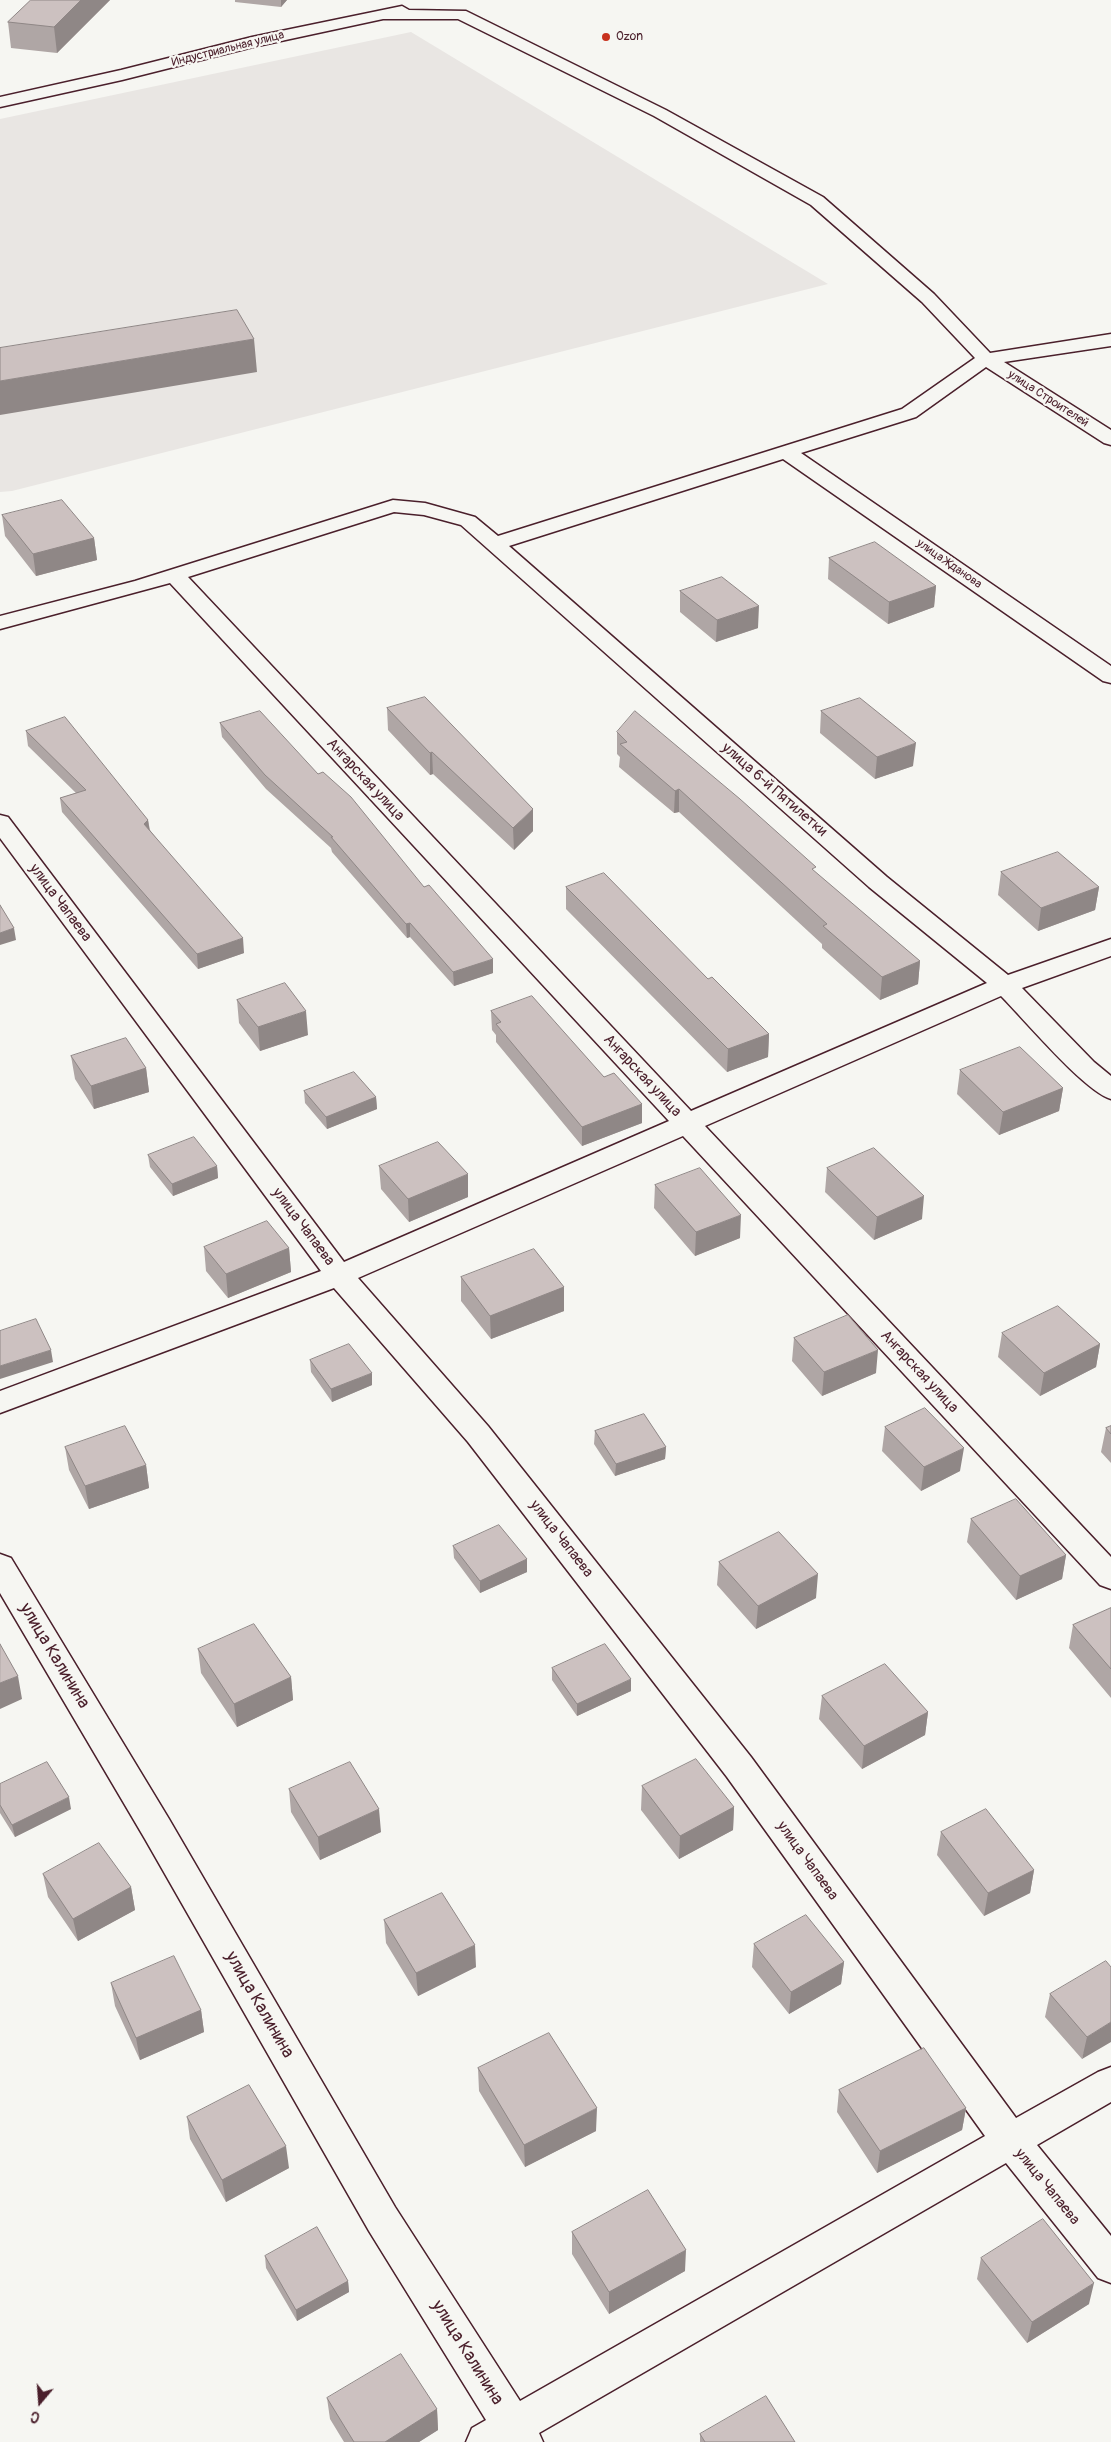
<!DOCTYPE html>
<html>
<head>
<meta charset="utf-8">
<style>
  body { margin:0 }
  #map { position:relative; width:1111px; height:2442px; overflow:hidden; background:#f6f6f2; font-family:Pangolin,sans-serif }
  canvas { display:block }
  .north { position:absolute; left:15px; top:2377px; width:50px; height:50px; -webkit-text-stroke:4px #f6f6f2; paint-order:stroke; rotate:198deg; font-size:14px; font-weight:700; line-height:20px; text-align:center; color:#4a1f2b }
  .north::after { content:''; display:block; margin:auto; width:18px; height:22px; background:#4a1f2b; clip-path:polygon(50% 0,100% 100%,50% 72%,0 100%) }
</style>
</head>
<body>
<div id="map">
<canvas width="1111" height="2442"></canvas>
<div class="north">С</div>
</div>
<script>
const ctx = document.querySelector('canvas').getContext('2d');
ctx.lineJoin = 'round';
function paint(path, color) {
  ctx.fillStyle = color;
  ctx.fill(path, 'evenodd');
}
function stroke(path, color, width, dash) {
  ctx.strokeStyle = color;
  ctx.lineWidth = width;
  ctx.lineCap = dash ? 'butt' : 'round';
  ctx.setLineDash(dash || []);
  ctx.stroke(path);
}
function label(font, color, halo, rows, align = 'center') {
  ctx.font = font + ' Pangolin,sans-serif';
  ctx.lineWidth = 4.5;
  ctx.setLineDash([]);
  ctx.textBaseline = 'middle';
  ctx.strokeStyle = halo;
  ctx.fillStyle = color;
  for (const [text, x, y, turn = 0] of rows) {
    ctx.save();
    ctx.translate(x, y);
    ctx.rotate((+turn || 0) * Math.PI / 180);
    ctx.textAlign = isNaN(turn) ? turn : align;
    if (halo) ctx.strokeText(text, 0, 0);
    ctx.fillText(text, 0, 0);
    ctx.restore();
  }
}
paint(new Path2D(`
  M411 32 828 284 12 491 0 492V119Z`), '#e9e6e3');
const street = new Path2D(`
  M402 6 409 10 466 11 666 110 823 197 934 294 990 353 1111 334V346L1004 362 1111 430V445L1104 443 986 367 916 417 801 453 1111 666V683L1103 681 783 459 509 546 887 877 1008 975 1111 939V956L1022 988 1094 1062 1111 1076V1099C1084 1091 1024 1019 1001 996L705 1126 1111 1557V1589L1100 1585 683 1136 358 1278 488 1426 751 1757 1016 2118 1098 2072 1111 2067V2102L1037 2145 1111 2236V2283L1098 2278 1006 2163 539 2433 543 2442H466L472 2428 486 2420 369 2231 145 1839 0 1593V1554L11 1558 169 1819 395 2207 520 2401 985 2136 727 1777 468 1442 334 1288 0 1413V1391L321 1271 0 838V815L8 817 344 1262 669 1121 170 583 0 629V616L135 581 393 500 425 503 475 517 498 536 902 409 975 358 922 302 811 205 654 116 458 19H383L253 47 122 80 0 107V97L121 70 252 37ZM394 512 424 515 461 525 869 887 987 983 691 1111 188 577Z`);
stroke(street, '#4a1f2b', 3);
paint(street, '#f6f6f2');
paint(new Path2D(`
  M31 0H110L57 53 11 48 8 22Z
  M235 0H287L281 7 235 2Z
  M2 515 94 538 97 560 36 576 5 536Z
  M829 558 936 586 934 607 888 624 828 579Z
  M680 591 758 628 716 642 680 612Z
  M387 708 533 831 514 850 433 774 430 775 388 730Z
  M821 711 913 766 875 779 820 733Z
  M220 723 493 973 454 986 410 937 407 938 332 852 331 848 266 789 222 737Z
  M26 731 148 820 150 830 244 953 198 969 62 812 60 798 76 793 28 746Z
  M617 732 815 872 920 961 918 984 880 1000 822 948V944L679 812 674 813 619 767 620 757 617 754Z
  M1001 872 1099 887 1095 910 1038 931 998 895Z
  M566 887 769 1034 768 1057 727 1072 566 909Z
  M237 1000 308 1035 260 1051 239 1023Z
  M491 1011 604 1077 642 1104V1123L582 1146 496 1042V1035L492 1030Z
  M71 1056 146 1068 149 1092 94 1109 75 1079Z
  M960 1070 1063 1088 1059 1111 999 1135 957 1094Z
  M304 1091 376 1097 377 1109 327 1129 305 1103Z
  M148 1155 217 1166 218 1178 173 1196 150 1167Z
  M379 1166 468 1197 409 1222 381 1189Z
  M827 1168 922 1219 874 1240 825 1192Z
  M655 1185 740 1238 695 1256 654 1208Z
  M204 1247 289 1248 291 1272 228 1298 206 1271Z
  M461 1277 564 1287V1311L491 1339 461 1301Z
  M1002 1333 1100 1344 1096 1367 1040 1396 998 1357Z
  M794 1338 876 1373 822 1396 792 1361Z
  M310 1360 372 1385 332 1402 311 1372Z
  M1111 1426V1463L1101 1452 1106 1428Z
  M885 1427 960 1471 921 1491 882 1451Z
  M595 1431 666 1447 665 1459 615 1476 594 1444Z
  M65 1447 146 1465 149 1488 89 1509 69 1470Z
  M971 1519 1066 1555 1062 1579 1016 1600 967 1542Z
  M453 1546 527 1559V1572L480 1593 454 1558Z
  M719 1562 816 1598 756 1629 717 1585Z
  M1111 1608V1698L1069 1648 1073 1625Z
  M198 1649 291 1677 293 1700 237 1727 201 1673Z
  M552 1668 631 1691 577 1716 552 1680Z
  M822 1696 928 1712 925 1735 862 1769 819 1719Z
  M0 1784 71 1809 15 1837 0 1813Z
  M642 1786 734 1807 733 1830 679 1859 641 1810Z
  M289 1789 381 1832 320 1860 291 1812Z
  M941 1832 1034 1870 1030 1893 984 1916 937 1855Z
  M43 1874 131 1887 135 1910 78 1941 48 1897Z
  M384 1920 476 1967 418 1996 386 1943Z
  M754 1944 844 1962 841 1984 789 2014 752 1967Z
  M1111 1967 1082 2059 1045 2017 1050 1994Z
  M111 1983 201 2010 204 2032 140 2060 115 2006Z
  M478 2068 596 2131 525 2167 479 2091Z
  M839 2090 966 2108 962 2130 877 2173 837 2112Z
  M187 2117 289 2168 226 2202 190 2139Z
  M572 2232 685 2271 609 2314 572 2254Z
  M265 2256 348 2281 349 2292 297 2321 266 2268Z
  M981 2258 1089 2304 1027 2343 977 2279Z
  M327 2398 437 2409 438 2430 419 2442H344L330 2419Z
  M700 2434 795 2442H700Z`), '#afa6a5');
paint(new Path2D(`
  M81 0H110L57 53 54 27Z
  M281 0H287L281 7Z
  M254 339 257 372 0 415V381Z
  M94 538 97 560 36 576 33 554Z
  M936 586 934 607 888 624 889 602Z
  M759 606 758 628 716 642 717 620Z
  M916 743 913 766 875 779 877 757Z
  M432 752 433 774 430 775V753Z
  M679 789V812L674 813 675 791Z
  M533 809V831L514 850 513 828Z
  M148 820 150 834 144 824Z
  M1099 887 1095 910 1038 931 1041 908Z
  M410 923V937L407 938 406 924Z
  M14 928 16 940 0 945V933Z
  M243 938 244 953 198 969 197 954Z
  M493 959V973L454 986 453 972Z
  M920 961 918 984 880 1000 882 977Z
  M306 1011 308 1035 260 1051 258 1027Z
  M769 1034 768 1057 727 1072 728 1049Z
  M146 1068 149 1092 94 1109 91 1086Z
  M1063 1088 1059 1111 999 1135 1003 1112Z
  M376 1097 377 1109 327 1129 326 1117Z
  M642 1104V1123L582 1146V1127Z
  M217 1166 218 1178 173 1196 172 1184Z
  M468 1174V1197L409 1222 408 1199Z
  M924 1196 922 1219 874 1240 877 1217Z
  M741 1215 740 1238 695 1256 696 1232Z
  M289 1248 291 1272 228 1298 226 1274Z
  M564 1287V1311L491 1339 490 1316Z
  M1100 1344 1096 1367 1040 1396 1044 1373Z
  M51 1350 53 1362 0 1379V1366Z
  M878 1350 876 1373 822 1396 824 1372Z
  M372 1373V1385L332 1402 331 1389Z
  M666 1447 665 1459 615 1476 616 1464Z
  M964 1448 960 1471 921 1491 924 1467Z
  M146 1465 149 1488 89 1509 85 1486Z
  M1066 1555 1062 1579 1016 1600 1020 1576Z
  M527 1559V1572L480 1593V1581Z
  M818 1574 816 1598 756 1629 758 1606Z
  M18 1676 22 1699 0 1709V1683Z
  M291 1677 293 1700 237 1727 234 1704Z
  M631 1679V1691L577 1716V1704Z
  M928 1712 925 1735 862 1769 864 1746Z
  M69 1797 71 1809 15 1837 12 1825Z
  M734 1807 733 1830 679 1859 680 1836Z
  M379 1809 381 1832 320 1860 318 1837Z
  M1034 1870 1030 1893 984 1916 988 1893Z
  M131 1887 135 1910 78 1941 73 1919Z
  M475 1945 476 1967 418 1996 416 1973Z
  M844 1962 841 1984 789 2014 791 1992Z
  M201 2010 204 2032 140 2060 136 2038Z
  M1111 2022V2042L1082 2059 1087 2037Z
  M597 2108 596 2131 525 2167 524 2145Z
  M966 2108 962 2130 877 2173 880 2151Z
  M286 2146 289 2168 226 2202 222 2180Z
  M686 2250 685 2271 609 2314V2292Z
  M348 2281 349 2292 297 2321 296 2310Z
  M1094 2283 1089 2304 1027 2343 1032 2322Z
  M437 2409 438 2430 419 2442H385Z`), '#8f8786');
const building = new Path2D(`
  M31 0H81L54 27 8 22Z
  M237 310 254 339 0 381V348Z
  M62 500 94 538 33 554 2 515Z
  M875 542 936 586 889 602 829 558Z
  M722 577 759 606 717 620 680 591Z
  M425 697 533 809 513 828 432 752 430 753 387 708Z
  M860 698 916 743 877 757 821 711Z
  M260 711 318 774 323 772 351 797 424 887 429 885 493 959 453 972 410 923 406 924 331 837H333L265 775 220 723Z
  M635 711 740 799 816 867 812 869 920 961 882 977 823 926 827 924 679 789 675 791 620 744 627 742 617 732Z
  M65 717 148 820 144 824 243 938 197 954 60 798 86 790 26 731Z
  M1058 852 1099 887 1041 908 1001 872Z
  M604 873 708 979 712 977 769 1034 728 1049 566 887Z
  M0 905 14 928 0 933Z
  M285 983 306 1011 258 1027 237 1000Z
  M532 996 604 1077 614 1073 642 1104 582 1127 496 1024 501 1022 491 1011Z
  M126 1038 146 1068 91 1086 71 1056Z
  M1020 1047 1063 1088 1003 1112 960 1070Z
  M354 1072 376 1097 326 1117 304 1091Z
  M194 1137 217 1166 172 1184 148 1155Z
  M438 1142 468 1174 408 1199 379 1166Z
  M874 1148 924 1196 877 1217 827 1168Z
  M700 1168 741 1215 696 1232 655 1185Z
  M267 1221 289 1248 226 1274 204 1247Z
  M534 1249 564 1287 490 1316 461 1277Z
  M1058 1306 1100 1344 1044 1373 1002 1333Z
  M848 1315 878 1350 824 1372 794 1338Z
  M36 1319 51 1350 0 1366V1331Z
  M349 1344 372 1373 331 1389 310 1360Z
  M925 1408 964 1448 924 1467 885 1427Z
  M644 1414 666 1447 616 1464 595 1431Z
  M125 1426 146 1465 85 1486 65 1447Z
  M1111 1426V1434L1106 1428Z
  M1016 1499 1066 1555 1020 1576 971 1519Z
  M499 1525 527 1559 480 1581 453 1546Z
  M779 1532 818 1574 758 1606 719 1562Z
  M1111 1608V1669L1073 1625Z
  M254 1624 291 1677 234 1704 198 1649Z
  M0 1644 18 1676 0 1683Z
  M605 1644 631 1679 577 1704 552 1668Z
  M885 1664 928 1712 864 1746 822 1696Z
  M696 1759 734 1807 680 1836 642 1786Z
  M47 1762 69 1797 12 1825 0 1805V1784Z
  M350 1762 379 1809 318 1837 289 1789Z
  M986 1809 1034 1870 988 1893 941 1832Z
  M99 1843 131 1887 73 1919 43 1874Z
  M442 1893 475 1945 416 1973 384 1920Z
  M806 1915 844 1962 791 1992 754 1944Z
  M174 1956 201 2010 136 2038 111 1983Z
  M1106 1961 1111 1967V2022L1087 2037 1050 1994Z
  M549 2033 597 2108 524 2145 478 2068Z
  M924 2048 966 2108 880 2151 839 2090Z
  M249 2085 286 2146 222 2180 187 2117Z
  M648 2190 686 2250 609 2292 572 2232Z
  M1043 2219 1094 2283 1032 2322 981 2258Z
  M317 2227 348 2281 296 2310 265 2256Z
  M401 2354 437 2409 385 2442H354L327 2398Z
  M766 2396 795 2442H705L700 2434Z`);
paint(building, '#ccc1c0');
stroke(building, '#8f8786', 1);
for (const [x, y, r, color] of [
  [606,37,5,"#c8321e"]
]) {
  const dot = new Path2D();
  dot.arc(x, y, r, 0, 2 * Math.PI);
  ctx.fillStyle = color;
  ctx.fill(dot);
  stroke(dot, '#f6f6f2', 2);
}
label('12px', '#4a1f2b', '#f6f6f2', [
  ["Ozon",616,37]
], 'left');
label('12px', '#4a1f2b', '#f6f6f2', [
  ["Индустриальная улица",228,49,-14],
  ["улица Строителей",1048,399,33],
  ["улица Жданова",949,564,35]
]);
label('15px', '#4a1f2b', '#f6f6f2', [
  ["Ангарская улица",365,780,47],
  ["улица 6-й Пятилетки",774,790,41],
  ["улица Чапаева",60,903,53],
  ["Ангарская улица",642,1076,47],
  ["улица Чапаева",303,1227,53],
  ["Ангарская улица",919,1372,47],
  ["улица Чапаева",561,1539,52],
  ["улица Чапаева",807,1861,54],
  ["улица Чапаева",1047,2187,51]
]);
label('18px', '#4a1f2b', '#f6f6f2', [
  ["улица Калинина",54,1656,59],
  ["улица Калинина",259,2005,60],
  ["улица Калинина",467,2353,58]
]);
</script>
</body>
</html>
